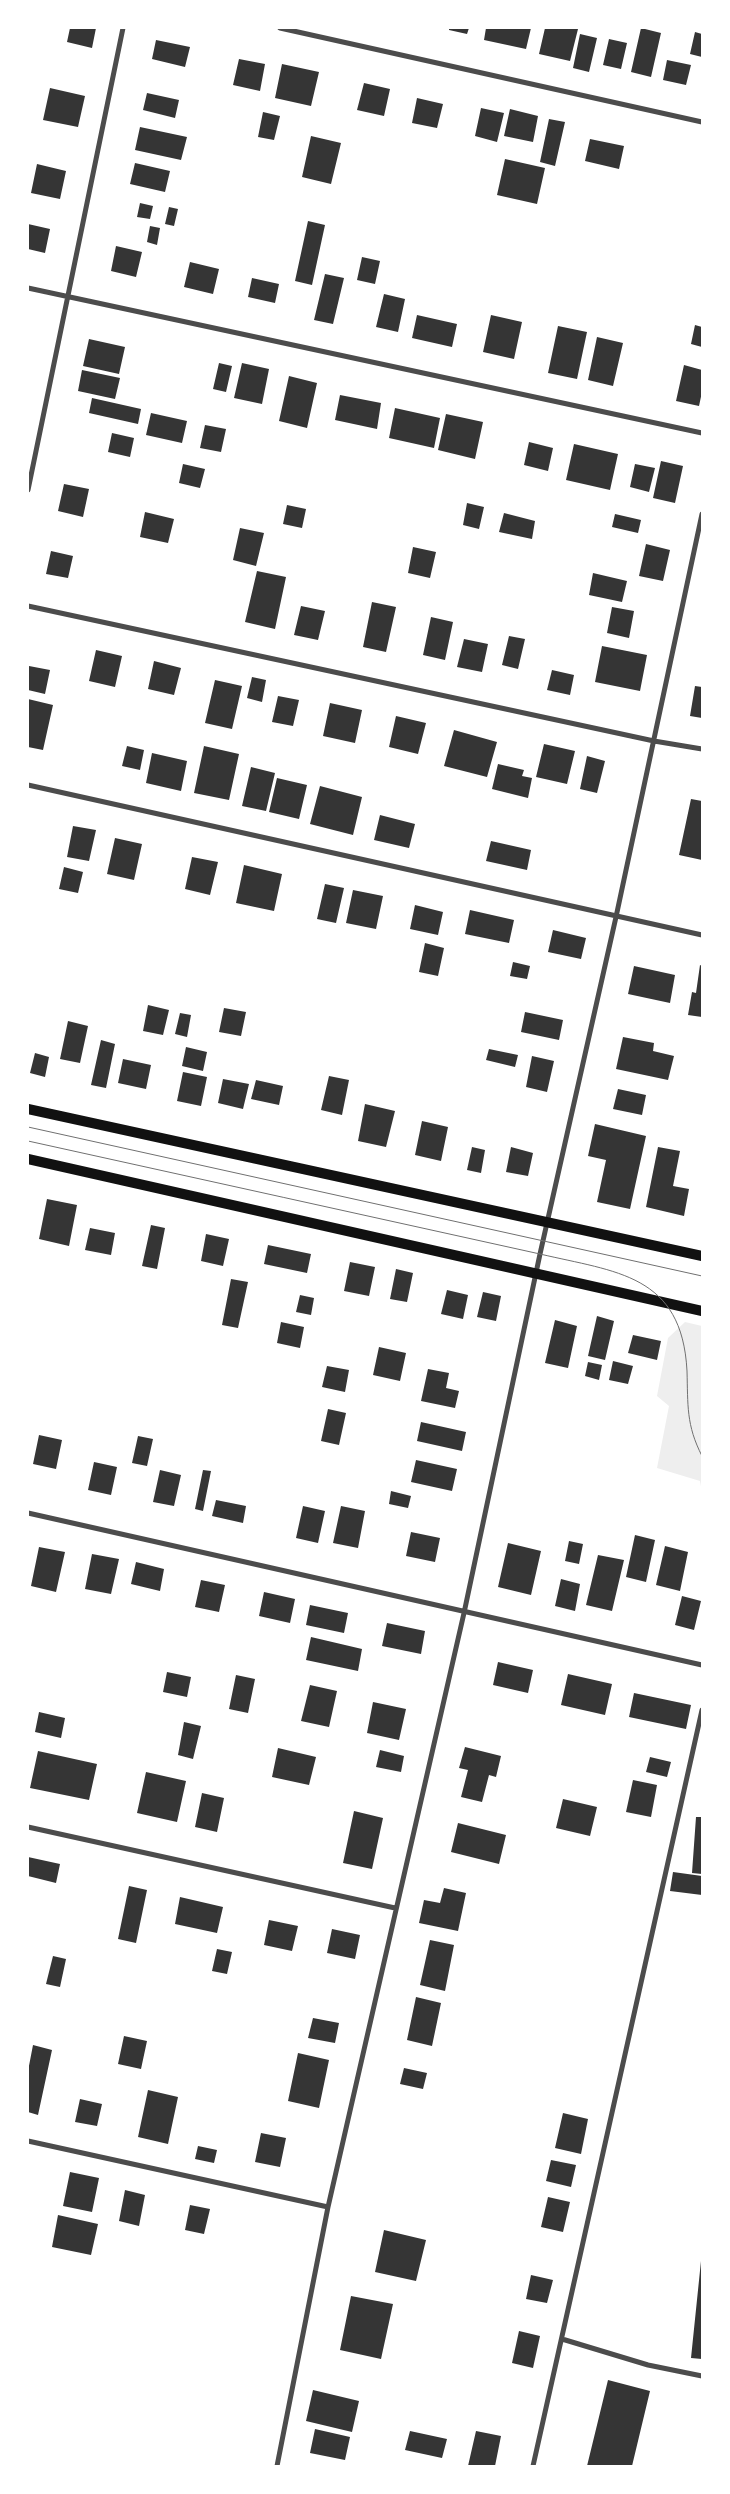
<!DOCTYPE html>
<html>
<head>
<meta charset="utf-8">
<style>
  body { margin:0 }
  #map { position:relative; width:730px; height:2494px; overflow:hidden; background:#fff; font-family:"Source Serif 4",serif }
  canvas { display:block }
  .frame { position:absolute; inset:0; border:29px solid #fff; pointer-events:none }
</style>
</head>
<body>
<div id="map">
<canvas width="730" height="2494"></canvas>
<div class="frame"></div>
</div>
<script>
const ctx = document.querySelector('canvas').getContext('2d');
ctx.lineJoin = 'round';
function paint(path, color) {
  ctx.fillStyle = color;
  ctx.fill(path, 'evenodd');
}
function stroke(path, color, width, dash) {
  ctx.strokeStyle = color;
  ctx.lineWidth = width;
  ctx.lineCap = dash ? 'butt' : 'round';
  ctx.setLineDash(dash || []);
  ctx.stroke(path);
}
paint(new Path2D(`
  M685 1322 702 1326V1492L700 1481 657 1468 669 1406 657 1396 668 1338Z`), '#eee');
paint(new Path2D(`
  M70 28H96L92 48 67 42Z
  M449 28H469L467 34 449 30Z
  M486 28H531L526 49 484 40Z
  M545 28 578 29 570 61 539 54Z
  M641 28 661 33 651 77 631 72Z
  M695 32 702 34V57L690 54Z
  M580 34 597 38 589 72 573 68Z
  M609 39 627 43 621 69 603 65Z
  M156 40 190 47 185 67 152 59Z
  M239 59 265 64 260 91 233 85Z
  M667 60 691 65 686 85 663 80Z
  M282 64 319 72 311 106 275 98Z
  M364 83 390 89 384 116 357 110Z
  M50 88 85 96 78 127 43 120Z
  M147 93 179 100 175 118 143 110Z
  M417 98 443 104 437 128 412 123Z
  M481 108 504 113 497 142 475 136Z
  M510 109 538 116 533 142 504 136Z
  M263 112 280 116 274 140 258 137Z
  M549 119 565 122 555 166 540 162Z
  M140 127 187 137 181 160 135 150Z
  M311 136 341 143 331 184 302 177Z
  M590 139 624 146 619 169 585 161Z
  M505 159 545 168 537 204 497 195Z
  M135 163 170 171 165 192 130 184Z
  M37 164 66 171 60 199 31 193Z
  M140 203 153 206 150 219 137 217Z
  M169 207 178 209 174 226 165 224Z
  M308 221 325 225 312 285 295 281Z
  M28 224 50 229 45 253 28 249Z
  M150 226 160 228 157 245 147 242Z
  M116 246 142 252 136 277 111 271Z
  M362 257 380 261 375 284 357 280Z
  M190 262 219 269 213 294 184 287Z
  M325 274 344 278 333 324 314 320Z
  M252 278 279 284 275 303 248 297Z
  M384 294 405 299 398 332 376 327Z
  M417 315 457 324 452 347 412 338Z
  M491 315 522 322 514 359 483 352Z
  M695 325 702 327V347L691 344Z
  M558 326 587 332 577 379 548 373Z
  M597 337 623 343 613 386 588 380Z
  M89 339 125 347 119 374 83 366Z
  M219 363 232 366 226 392 213 389Z
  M242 363 269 369 262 404 234 398Z
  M684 365 702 370V392L699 406 676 401Z
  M82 370 120 378 115 399 78 391Z
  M289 376 317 383 307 428 279 421Z
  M340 395 381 403 377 429 335 420Z
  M92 398 141 409 138 424 89 413Z
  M395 408 440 418 434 448 389 438Z
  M151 413 187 421 182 443 146 435Z
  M446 414 483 422 475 459 438 450Z
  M205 425 226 429 221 452 200 448Z
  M112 433 134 438 130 457 108 452Z
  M529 442 553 448 548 471 524 465Z
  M574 444 618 454 610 490 566 480Z
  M661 461 683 466 675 503 653 498Z
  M183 464 205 469 200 488 179 483Z
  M635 464 655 468 649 492 630 487Z
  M64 484 89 489 83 517 58 511Z
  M467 503 484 507 479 529 463 525Z
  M287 505 306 509 302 528 283 524Z
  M145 512 174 519 168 543 140 537Z
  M504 513 535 521 532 539 499 532Z
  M615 514 641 520 638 533 612 527Z
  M240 528 264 533 256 566 233 560Z
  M646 544 670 550 663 581 639 576Z
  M413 547 436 552 430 578 408 573Z
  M51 551 73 556 68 578 46 574Z
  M257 571 286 577 275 629 245 622Z
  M593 573 627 581 622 602 589 595Z
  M372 602 396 607 386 652 363 647Z
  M301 606 325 611 318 640 294 635Z
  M612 607 634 611 629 638 607 633Z
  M431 617 453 622 445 660 423 655Z
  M509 636 525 639 518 669 502 665Z
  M464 639 488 644 482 672 457 667Z
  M602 646 647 655 640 691 595 682Z
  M96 650 122 656 115 687 89 681Z
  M154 661 181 668 174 695 148 689Z
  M29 666 50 670 45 694 28 690Z
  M552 670 574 675 570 695 547 690Z
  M252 677 266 680 262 702 247 698Z
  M215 680 242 686 232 729 205 723Z
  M695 686 702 687V718L690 716Z
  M278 696 299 700 293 726 272 722Z
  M28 699 53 705 43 750 28 747Z
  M330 703 362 710 355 743 323 736Z
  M396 716 426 723 418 754 389 747Z
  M454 730 497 742 487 777 444 766Z
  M544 744 575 751 567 784 536 777Z
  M127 746 144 750 140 770 122 766Z
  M204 746 239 754 229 800 194 793Z
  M152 753 187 761 181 791 146 783Z
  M587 756 605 761 597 793 580 789Z
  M498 764 524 770 522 776 532 778 528 798 492 789Z
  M251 767 275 773 266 811 242 806Z
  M277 778 307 785 299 819 269 812Z
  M320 786 362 797 353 835 310 824Z
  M691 799 702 801V860L679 855Z
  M380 815 415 824 409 848 374 840Z
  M73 826 96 830 89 861 67 857Z
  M115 838 142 844 134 880 107 874Z
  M491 841 531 850 527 870 486 861Z
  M192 857 218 862 210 895 185 889Z
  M244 865 282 874 274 911 236 903Z
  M64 867 83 872 78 893 59 889Z
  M325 884 344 888 336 923 317 919Z
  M353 890 383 896 376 929 346 923Z
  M415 905 443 912 438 935 410 929Z
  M470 910 514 920 509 943 465 934Z
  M553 930 586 938 581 959 548 952Z
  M425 943 444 948 438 976 419 972Z
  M513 962 530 966 527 979 510 976Z
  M700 965 702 966V1017L688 1015 692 992 696 993Z
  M634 966 675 975 670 1003 628 994Z
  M148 1005 169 1010 163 1035 143 1031Z
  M224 1008 246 1012 241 1036 219 1032Z
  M525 1012 563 1020 559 1040 521 1032Z
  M180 1013 191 1015 187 1037 175 1034Z
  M68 1021 88 1026 80 1063 60 1059Z
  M623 1037 654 1043 653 1051 674 1056 668 1080 616 1069Z
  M101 1040 115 1044 106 1088 91 1085Z
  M186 1047 207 1052 203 1071 182 1066Z
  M489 1049 518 1055 515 1067 486 1060Z
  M35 1053 49 1057 45 1077 30 1073Z
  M532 1056 554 1061 547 1092 526 1087Z
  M123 1059 151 1065 146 1089 118 1083Z
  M183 1072 207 1077 201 1106 177 1101Z
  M329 1076 349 1080 342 1115 321 1110Z
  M223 1079 249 1084 243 1109 218 1103Z
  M256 1080 283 1086 279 1105 251 1099Z
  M618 1089 646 1095 642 1115 613 1109Z
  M365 1104 395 1111 386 1147 358 1141Z
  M422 1121 448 1127 441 1161 415 1155Z
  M595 1124 646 1136 630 1209 597 1202 606 1160 588 1156Z
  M472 1147 485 1150 481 1173 467 1170Z
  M511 1147 533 1153 528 1176 506 1172Z
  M658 1147 680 1151 673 1186 689 1189 684 1216 646 1207Z
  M47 1199 77 1205 69 1246 39 1239Z
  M151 1225 165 1228 157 1269 142 1266Z
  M90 1228 115 1233 111 1255 85 1250Z
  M206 1234 229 1239 223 1266 201 1261Z
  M268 1245 311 1254 307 1273 264 1264Z
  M350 1262 375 1267 369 1296 344 1291Z
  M396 1269 413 1273 407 1302 390 1299Z
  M231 1279 248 1282 238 1328 222 1325Z
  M447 1290 468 1295 463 1319 441 1314Z
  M483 1292 501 1296 496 1321 477 1317Z
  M300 1295 314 1298 311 1315 296 1312Z
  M597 1316 614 1321 605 1360 588 1356Z
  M555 1320 577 1326 568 1368 545 1363Z
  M281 1322 304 1327 300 1348 277 1343Z
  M633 1335 661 1341 657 1360 628 1353Z
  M379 1347 406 1353 400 1381 373 1375Z
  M613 1361 633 1366 628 1384 609 1380Z
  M588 1362 602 1365 599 1380 585 1376Z
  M327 1366 349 1370 345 1392 322 1387Z
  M428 1369 449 1373 446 1388 459 1391 455 1408 421 1401Z
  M328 1409 346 1413 339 1445 321 1441Z
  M421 1422 466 1432 462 1451 417 1441Z
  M39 1435 62 1440 56 1469 33 1464Z
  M138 1436 153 1439 147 1466 132 1463Z
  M416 1460 457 1469 452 1491 411 1482Z
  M94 1462 117 1467 111 1495 88 1490Z
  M160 1470 181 1475 174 1506 153 1502Z
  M203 1470 211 1471 203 1511 195 1509Z
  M391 1491 411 1496 408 1508 389 1504Z
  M216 1500 246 1506 243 1523 212 1516Z
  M303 1506 325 1511 318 1543 296 1538Z
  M341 1506 365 1511 358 1548 333 1543Z
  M411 1532 440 1538 435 1562 406 1556Z
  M635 1535 655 1540 646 1582 626 1577Z
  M569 1541 583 1544 579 1564 565 1561Z
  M508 1543 541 1551 531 1595 498 1587Z
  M665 1546 688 1552 680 1591 656 1585Z
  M39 1547 65 1552 56 1592 31 1586Z
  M92 1554 119 1559 111 1594 85 1589Z
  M598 1555 624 1560 612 1611 586 1605Z
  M136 1562 164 1569 160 1591 131 1584Z
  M561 1579 580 1584 575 1611 555 1606Z
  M201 1580 225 1585 219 1612 195 1607Z
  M264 1592 295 1599 290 1623 259 1616Z
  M682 1596 701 1601 694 1630 675 1625Z
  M310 1605 348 1613 344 1633 306 1625Z
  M387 1623 425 1631 421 1654 382 1646Z
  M311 1637 362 1649 358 1671 306 1660Z
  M498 1662 533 1670 528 1693 493 1685Z
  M167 1672 191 1677 187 1697 163 1692Z
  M568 1674 612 1684 605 1715 561 1705Z
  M236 1675 255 1679 248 1713 229 1709Z
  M310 1685 337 1691 329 1727 301 1721Z
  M634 1693 691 1705 686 1729 629 1717Z
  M373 1702 406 1709 399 1740 367 1733Z
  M39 1712 65 1718 61 1738 35 1732Z
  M184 1722 201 1726 193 1759 178 1755Z
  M465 1747 501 1756 496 1777 489 1775 482 1802 461 1797 468 1770 459 1768Z
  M278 1748 316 1757 309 1785 272 1777Z
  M380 1750 404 1756 401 1772 376 1767Z
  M38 1751 97 1764 89 1800 30 1788Z
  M650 1757 671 1762 667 1777 646 1772Z
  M146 1772 186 1781 177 1822 137 1813Z
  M633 1780 657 1785 651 1817 626 1812Z
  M202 1793 224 1798 217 1832 195 1827Z
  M563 1799 597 1807 590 1836 556 1828Z
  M354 1811 383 1818 372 1869 343 1863Z
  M696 1817H702V1874L692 1873Z
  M458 1823 506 1835 499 1864 451 1852Z
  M28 1857 60 1864 56 1883 28 1876Z
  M673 1872 702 1876V1895L670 1891Z
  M129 1886 147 1890 136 1943 118 1939Z
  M444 1888 466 1893 458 1931 419 1923 424 1900 440 1903Z
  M180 1897 223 1907 217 1933 175 1924Z
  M269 1920 298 1926 292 1951 264 1945Z
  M332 1929 360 1935 355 1959 327 1953Z
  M430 1940 454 1945 445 1991 420 1985Z
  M217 1949 232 1952 227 1974 212 1971Z
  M53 1956 66 1959 60 1987 46 1984Z
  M416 1997 441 2003 432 2046 407 2040Z
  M313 2018 339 2023 335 2043 308 2038Z
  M124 2036 147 2041 141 2069 118 2064Z
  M33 2045 52 2050 38 2115 28 2112V2071Z
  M298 2053 329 2060 319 2108 288 2101Z
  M404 2068 427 2073 423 2089 400 2084Z
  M148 2090 178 2097 168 2144 138 2137Z
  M80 2099 102 2104 97 2126 75 2122Z
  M563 2113 588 2119 581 2154 555 2148Z
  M261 2133 286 2138 280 2167 255 2162Z
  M198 2146 217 2150 214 2163 195 2159Z
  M551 2160 576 2165 571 2187 546 2181Z
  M70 2172 99 2178 92 2212 63 2206Z
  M125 2190 145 2195 139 2226 119 2221Z
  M548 2197 570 2202 563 2232 541 2227Z
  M190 2205 210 2209 204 2234 185 2230Z
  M58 2215 98 2224 91 2255 52 2247Z
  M384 2230 426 2240 416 2281 375 2272Z
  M701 2261H702V2359L691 2358Z
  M531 2275 553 2280 547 2303 526 2299Z
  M351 2296 393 2304 381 2359 340 2350Z
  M519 2331 540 2336 533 2368 512 2363Z
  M608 2380 650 2391 632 2466H587Z
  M313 2390 359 2401 352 2432 306 2421Z
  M315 2429 350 2437 345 2460 310 2453Z
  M410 2431 447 2439 442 2458 405 2450Z
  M476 2431 501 2436 495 2466H468Z`), '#353535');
stroke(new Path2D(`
  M280 28 702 122
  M28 288 702 433
  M28 490 123 28
  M28 606 654 741 702 749
  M28 785 702 935
  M28 1513 702 1665
  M28 1827 395 1908
  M28 2141 328 2207
  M562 2339 648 2365 702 2376
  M277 2466 328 2207 464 1613 540 1254 616 917 702 514
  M533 2466 702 1710`), '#4c4c4c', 5);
stroke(new Path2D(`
  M28 1109 702 1256
  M28 1159 702 1311`), '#111', 10);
stroke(new Path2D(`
  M28 1127 702 1276
  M28 1141 540 1254C616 1272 682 1274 687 1371 688 1405 686 1425 702 1456`), '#707070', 1);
</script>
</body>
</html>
